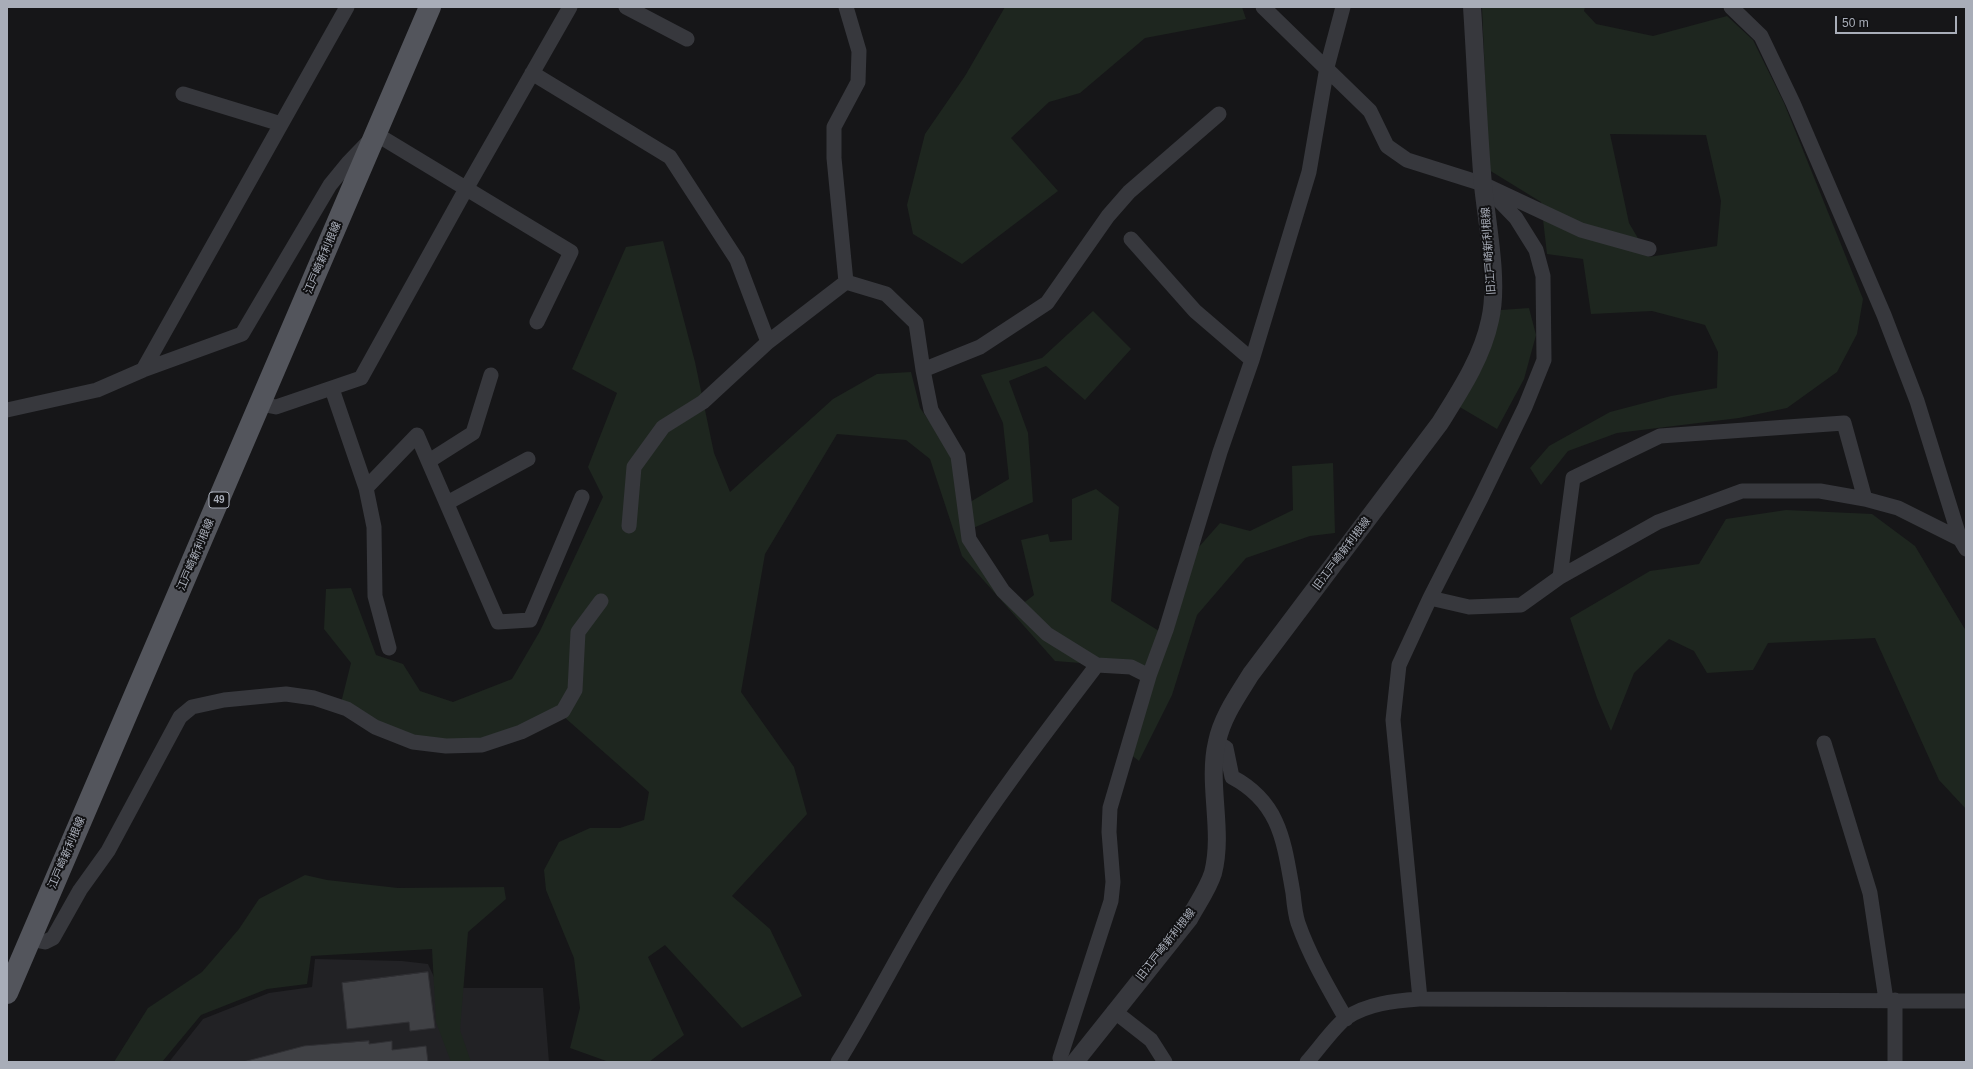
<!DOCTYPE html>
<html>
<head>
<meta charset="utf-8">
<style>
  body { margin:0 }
  #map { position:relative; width:1973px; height:1069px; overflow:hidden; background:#161618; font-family:Helvetica,sans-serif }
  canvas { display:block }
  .frame { position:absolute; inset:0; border:8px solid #a8adb8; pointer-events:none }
  .scale { position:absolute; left:1835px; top:16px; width:122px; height:18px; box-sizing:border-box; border:2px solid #a8adb8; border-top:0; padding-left:5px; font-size:12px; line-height:14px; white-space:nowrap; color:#a8adb8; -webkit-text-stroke:3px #111113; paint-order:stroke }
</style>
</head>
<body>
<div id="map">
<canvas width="1973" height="1069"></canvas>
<div class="frame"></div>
<div class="scale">50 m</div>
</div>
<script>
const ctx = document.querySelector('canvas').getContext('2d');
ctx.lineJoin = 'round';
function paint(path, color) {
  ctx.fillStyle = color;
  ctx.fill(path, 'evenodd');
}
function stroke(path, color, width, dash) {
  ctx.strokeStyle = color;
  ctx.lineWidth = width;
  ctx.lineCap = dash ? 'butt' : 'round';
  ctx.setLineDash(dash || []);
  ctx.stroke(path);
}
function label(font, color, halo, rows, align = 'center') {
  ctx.font = font + ' Helvetica,"Noto Sans JP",sans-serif';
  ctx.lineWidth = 4;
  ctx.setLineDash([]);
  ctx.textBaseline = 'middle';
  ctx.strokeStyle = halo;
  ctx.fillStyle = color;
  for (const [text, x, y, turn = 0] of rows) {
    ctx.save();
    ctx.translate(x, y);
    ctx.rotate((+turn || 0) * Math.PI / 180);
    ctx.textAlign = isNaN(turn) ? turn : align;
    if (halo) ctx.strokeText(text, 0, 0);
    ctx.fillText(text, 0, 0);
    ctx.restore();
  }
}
paint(new Path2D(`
  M315 959 402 961 428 964 439 988H543L549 1062H169L203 1019 269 993 312 987Z`), '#222225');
paint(new Path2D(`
  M1005 7H1242L1246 19 1145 38 1080 93 1049 102 1011 138 1058 191 962 264 913 234 907 205 925 134 965 76Z
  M1482 7H1585L1584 11 1596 24 1653 36 1727 16 1753 40 1784 103 1863 299 1857 334 1837 372 1787 408 1739 418 1617 433 1568 451 1541 485 1530 468 1549 446 1610 412 1671 396 1717 388 1718 352 1705 325 1652 311 1591 314 1583 259 1547 254 1541 202 1489 170ZM1610 134 1706 135 1721 201 1717 246 1649 257 1629 223Z
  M663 241 695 362 714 453 730 492 833 399 877 374 911 372 920 408 958 461 960 508 1009 479 1003 423 981 375 1042 358 1093 311 1131 349 1085 400 1046 366 1009 381 1028 433 1033 502 964 532 1017 608 1034 595 1021 540 1048 534 1050 542 1072 540V499L1096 489 1119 507 1111 601 1159 631 1183 565 1220 523 1250 531 1293 510 1292 466 1333 463 1335 533 1310 536 1246 558 1197 615 1172 695 1139 761 1121 747 1149 676 1131 667 1055 661 962 556 930 459 906 440 837 434 765 554 741 692 794 767 807 814 732 896 770 929 802 996 742 1028 665 945 648 957 684 1035 649 1062H609L570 1048 580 1008 574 958 546 890 544 870 559 842 590 828H620L644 820 649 792 554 708 546 723 437 751 341 703 351 663 324 629 326 589 351 588 376 655 403 664 420 691 453 702 512 679 540 631 603 497 588 467 617 393 572 369 626 247Z
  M1529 308 1536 335 1524 379 1497 429 1458 406 1486 353 1501 310Z
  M1786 510 1872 514 1915 546 1966 631V809L1939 780 1875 638 1768 643 1753 670 1707 673 1694 651 1669 639 1634 673 1611 731 1597 698 1570 618 1650 571 1699 564 1726 519Z
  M305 875 327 880 398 888 504 887 506 899 468 932 460 1030 471 1062H451L436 1022 432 949 311 956 307 984 267 989 201 1015 162 1062H114L148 1008 202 972 239 929 259 899Z`), '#1e261f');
const building = new Path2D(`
  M428 972 435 1028 410 1031 409 1022 347 1029 342 983Z
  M369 1041V1044L392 1041V1050L426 1046 428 1062H243L304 1046Z`);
paint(building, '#404145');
stroke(building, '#303034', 1);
stroke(new Path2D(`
  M626 7 687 39
  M1263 7 1370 111 1387 146 1407 160 1483 184 1581 230 1649 249
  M1731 7 1761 36 1793 103 1884 315 1917 401 1960 539
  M532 73 670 157 737 260 768 342
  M183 94 281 124
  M1131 239 1195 311 1252 360
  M846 282 886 294 916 323 923 370 931 410 958 456 969 539 1003 591 1047 634 1097 665
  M143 370 347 7
  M923 370 980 347 1047 303 1108 216 1129 192 1219 114
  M332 389 366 488 374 527 375 596 389 648
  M261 404 276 407 361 378 466 189 570 7
  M7 410 97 390 143 370 242 334 330 185 348 163 376 134 571 252 537 322
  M429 461 473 433 491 375
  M366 488 417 435 498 622 530 620 582 497
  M447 503 528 459
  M629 526 634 467 663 427 703 402 768 342 846 282 834 158V127L858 82 859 51 846 7
  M1560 577 1573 478 1660 436 1844 423 1865 499
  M1430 598 1469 607 1521 605 1560 577 1658 522 1742 491H1820L1865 499 1898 508 1960 539 1966 549
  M1216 742 1226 748 1232 777C1281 803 1284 843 1293 893 1294 903 1295 914 1298 923 1310 957 1328 987 1346 1019
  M1824 743 1870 893 1886 1000
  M30 939 45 942 53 938 80 890 108 851 180 717 192 707 224 700 286 694 314 698 347 709 375 727 413 742 446 746 482 745 521 732 563 711 575 690 578 632 601 601
  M1420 999 1393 720 1399 665 1430 598 1481 498 1525 407 1544 360 1543 276 1536 250 1516 218 1483 184
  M1895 1000V1062
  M1114 1011 1151 1040 1165 1062
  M838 1062C877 999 910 931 950 869 995 798 1046 732 1097 665L1131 667 1149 676 1166 630 1220 452 1252 360 1309 172 1327 67 1343 7
  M1061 1062 1060 1058 1111 901 1113 882 1109 832 1110 808 1149 676
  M1307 1062C1318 1050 1334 1027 1346 1018 1368 1003 1395 1001 1420 999L1966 1001`), '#37383d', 15);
stroke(new Path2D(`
  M1075 1062 1189 919C1197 904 1208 889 1213 873 1224 830 1207 784 1217 742 1222 717 1238 695 1251 674L1440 423C1460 391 1482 358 1490 320 1499 282 1487 225 1483 185 1478 126 1476 66 1472 7`), '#37383d', 18);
stroke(new Path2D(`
  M7 993 430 7`), '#53555c', 22);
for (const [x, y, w] of [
  [219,500,20]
]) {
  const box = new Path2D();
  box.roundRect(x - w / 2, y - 8, w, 16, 3);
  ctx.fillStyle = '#111113';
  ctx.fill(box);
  stroke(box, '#a8adb8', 1);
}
label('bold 10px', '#a8adb8', null, [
  ["49",219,500]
]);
label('11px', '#a8adb8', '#111113', [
  ["旧江戸崎新利根線",1489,251,-94],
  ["江戸崎新利根線",323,258,-67],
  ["旧江戸崎新利根線",1342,554,-53],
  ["江戸崎新利根線",196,555,-67],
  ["江戸崎新利根線",67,853,-67],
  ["旧江戸崎新利根線",1166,945,-52]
]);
</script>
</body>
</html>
